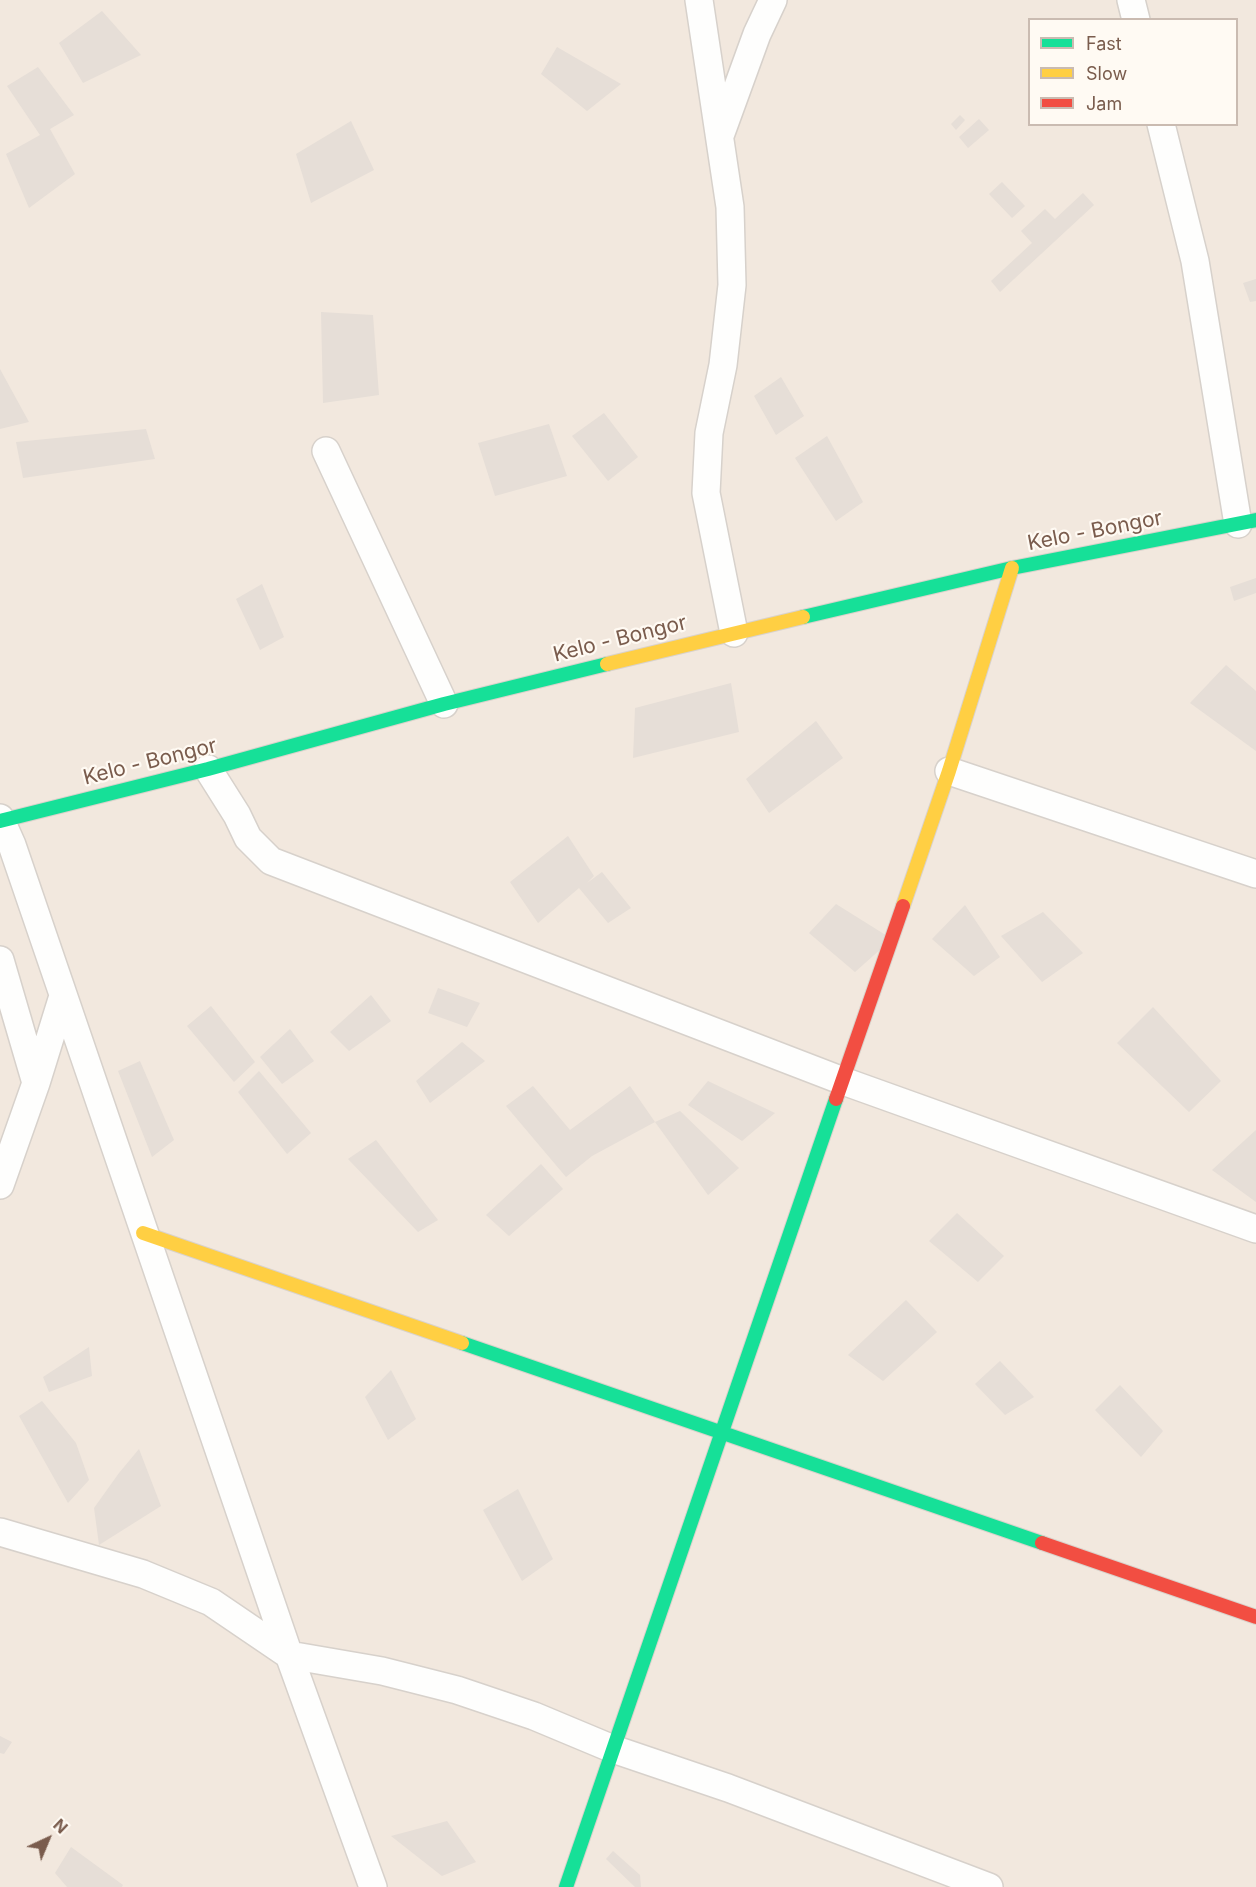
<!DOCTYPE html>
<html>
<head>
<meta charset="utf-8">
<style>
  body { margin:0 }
  #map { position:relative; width:1256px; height:1887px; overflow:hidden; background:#f9f5f0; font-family:Inter,sans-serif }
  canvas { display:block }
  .legend { position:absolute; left:1028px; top:18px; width:210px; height:108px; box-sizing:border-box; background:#fffaf3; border:2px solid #cabbb1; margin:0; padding:8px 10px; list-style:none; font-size:18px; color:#7a5c4d }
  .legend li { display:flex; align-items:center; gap:12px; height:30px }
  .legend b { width:30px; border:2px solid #cabbb1 }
  .north { position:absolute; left:18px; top:1809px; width:60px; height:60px; -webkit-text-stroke:4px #fffaf3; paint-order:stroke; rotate:44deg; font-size:16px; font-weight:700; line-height:24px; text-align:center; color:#7a5c4d }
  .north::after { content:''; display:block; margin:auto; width:21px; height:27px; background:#7a5c4d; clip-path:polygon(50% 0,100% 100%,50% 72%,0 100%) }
</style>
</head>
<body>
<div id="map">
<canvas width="1256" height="1887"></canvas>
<ul class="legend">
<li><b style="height:8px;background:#16e098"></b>Fast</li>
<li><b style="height:8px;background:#ffcf43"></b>Slow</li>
<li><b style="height:8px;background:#f24e42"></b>Jam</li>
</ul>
<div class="north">N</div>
</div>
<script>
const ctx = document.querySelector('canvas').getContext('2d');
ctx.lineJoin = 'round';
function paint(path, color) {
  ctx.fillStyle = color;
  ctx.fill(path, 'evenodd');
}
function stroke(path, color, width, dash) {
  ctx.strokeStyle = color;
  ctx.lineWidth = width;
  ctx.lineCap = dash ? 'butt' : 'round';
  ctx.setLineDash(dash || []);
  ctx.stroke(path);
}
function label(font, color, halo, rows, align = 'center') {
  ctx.font = font + ' Inter,sans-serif';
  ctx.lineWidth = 4.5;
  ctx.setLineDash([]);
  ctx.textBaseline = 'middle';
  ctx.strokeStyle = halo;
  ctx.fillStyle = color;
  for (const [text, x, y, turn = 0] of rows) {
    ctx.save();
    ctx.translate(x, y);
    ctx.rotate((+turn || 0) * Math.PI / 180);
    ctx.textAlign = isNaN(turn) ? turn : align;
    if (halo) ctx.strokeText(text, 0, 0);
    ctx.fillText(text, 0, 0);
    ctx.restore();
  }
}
paint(new Path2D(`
  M0 0H1256V1887H0ZM1030 20H1236V124H1030Z`), '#f2e8de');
paint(new Path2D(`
  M102 11 141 55 83 83 59 43Z
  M557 47 621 84 587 111 541 74Z
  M38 67 74 115 50 129 75 174 29 208 6 154 40 135 7 86Z
  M960 115 965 120 956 130 951 124Z
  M979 119 989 130 968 148 959 137Z
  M351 121 374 170 311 203 296 154Z
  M1002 182 1025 206 1012 218 989 194Z
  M1083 193 1094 205 1000 292 991 281 1032 243 1021 231 1045 209 1055 219Z
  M1256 279V301L1250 302 1243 283Z
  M321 312 373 315 379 395 323 403Z
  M0 369 29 422 0 429Z
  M781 377 804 416 776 435 754 396Z
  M604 413 638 457 608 481 572 436Z
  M549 424 567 476 495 496 478 443Z
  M146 429 155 459 23 478 16 442Z
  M827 436 863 502 836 521 795 458Z
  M1256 578V593L1234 601 1230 587Z
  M262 584 284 637 260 650 236 599Z
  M1226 665 1256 691V751L1190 703Z
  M731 683 739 732 633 758 635 708Z
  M816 721 843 758 769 813 746 779Z
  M568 836 594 876 587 883 602 872 631 908 608 923 579 888 538 923 510 882Z
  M836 904 892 939 855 972 809 933Z
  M965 905 1000 957 974 976 932 939Z
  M1043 912 1083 953 1042 982 1001 936Z
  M438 988 480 1003 467 1027 428 1013Z
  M371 995 391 1021 349 1051 330 1032Z
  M211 1006 255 1062 234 1082 187 1026Z
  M1153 1007 1221 1081 1189 1112 1117 1043Z
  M290 1029 314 1061 282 1084 260 1057Z
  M462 1042 485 1061 430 1103 416 1081Z
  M140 1061 174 1140 152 1157 118 1071Z
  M259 1071 311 1133 287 1154 238 1092Z
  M708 1081 775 1113 742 1141 688 1105Z
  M533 1086 570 1130 630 1086 655 1122 592 1156 566 1177 506 1106Z
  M680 1111 739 1168 708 1195 655 1122Z
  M1256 1130V1202L1212 1170Z
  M376 1140 438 1220 418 1232 348 1159Z
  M541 1164 563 1189 509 1236 486 1215Z
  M957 1213 1004 1256 978 1282 929 1241Z
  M906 1300 937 1332 883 1381 848 1355Z
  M89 1347 92 1376 49 1392 43 1377Z
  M1000 1361 1034 1397 1005 1415 975 1384Z
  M391 1370 416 1419 388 1440 365 1397Z
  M1120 1385 1163 1431 1141 1457 1095 1410Z
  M42 1401 76 1443 89 1480 68 1503 19 1416Z
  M139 1449 161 1506 99 1545 94 1508 119 1473Z
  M518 1489 553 1559 522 1581 483 1510Z
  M0 1736 12 1742 4 1754 0 1753Z
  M447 1821 476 1862 442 1876 391 1836Z
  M71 1847 123 1885 122 1887H67L55 1873Z
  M613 1851 640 1875 641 1887H635L606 1859Z`), '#e6ded7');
const street = new Path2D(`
  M699 0 730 207 732 285 723 365 709 433 706 493 734 633
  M1131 0 1136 20
  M1161 124 1195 261 1238 524
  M721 133 757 34 773 0
  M326 451 444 704
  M208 769 237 815 248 838 271 861 843 1081 1256 1229
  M949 771 1256 874
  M0 818 12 845 289 1655 373 1887
  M0 960 36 1083
  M0 1185 36 1083 63 996
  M0 1532 143 1574 211 1602 289 1655 382 1671 457 1690 534 1716 613 1749 728 1788 989 1887`);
const fast = new Path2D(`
  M803 617 1012 568 1256 520
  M0 821 208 769 444 704 607 664
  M462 1343 1042 1543
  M566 1887 836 1099`);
const slow = new Path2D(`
  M607 664 803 617
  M903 906 949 771 1012 568
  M143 1233 462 1343`);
const jam = new Path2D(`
  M836 1099 903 906
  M1042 1543 1256 1617`);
stroke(street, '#d7d1cb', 30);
stroke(fast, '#d9d2cb', 16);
stroke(slow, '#d9d2cb', 16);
stroke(jam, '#d9d2cb', 16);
stroke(street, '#fefefd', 27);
stroke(fast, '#16e098', 14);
stroke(slow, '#ffcf43', 14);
stroke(jam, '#f24e42', 14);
label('21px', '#7a5c4d', '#fffaf3', [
  ["Kelo - Bongor",1095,531,-11],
  ["Kelo - Bongor",620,639,-14],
  ["Kelo - Bongor",150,762,-14]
]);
</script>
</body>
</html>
